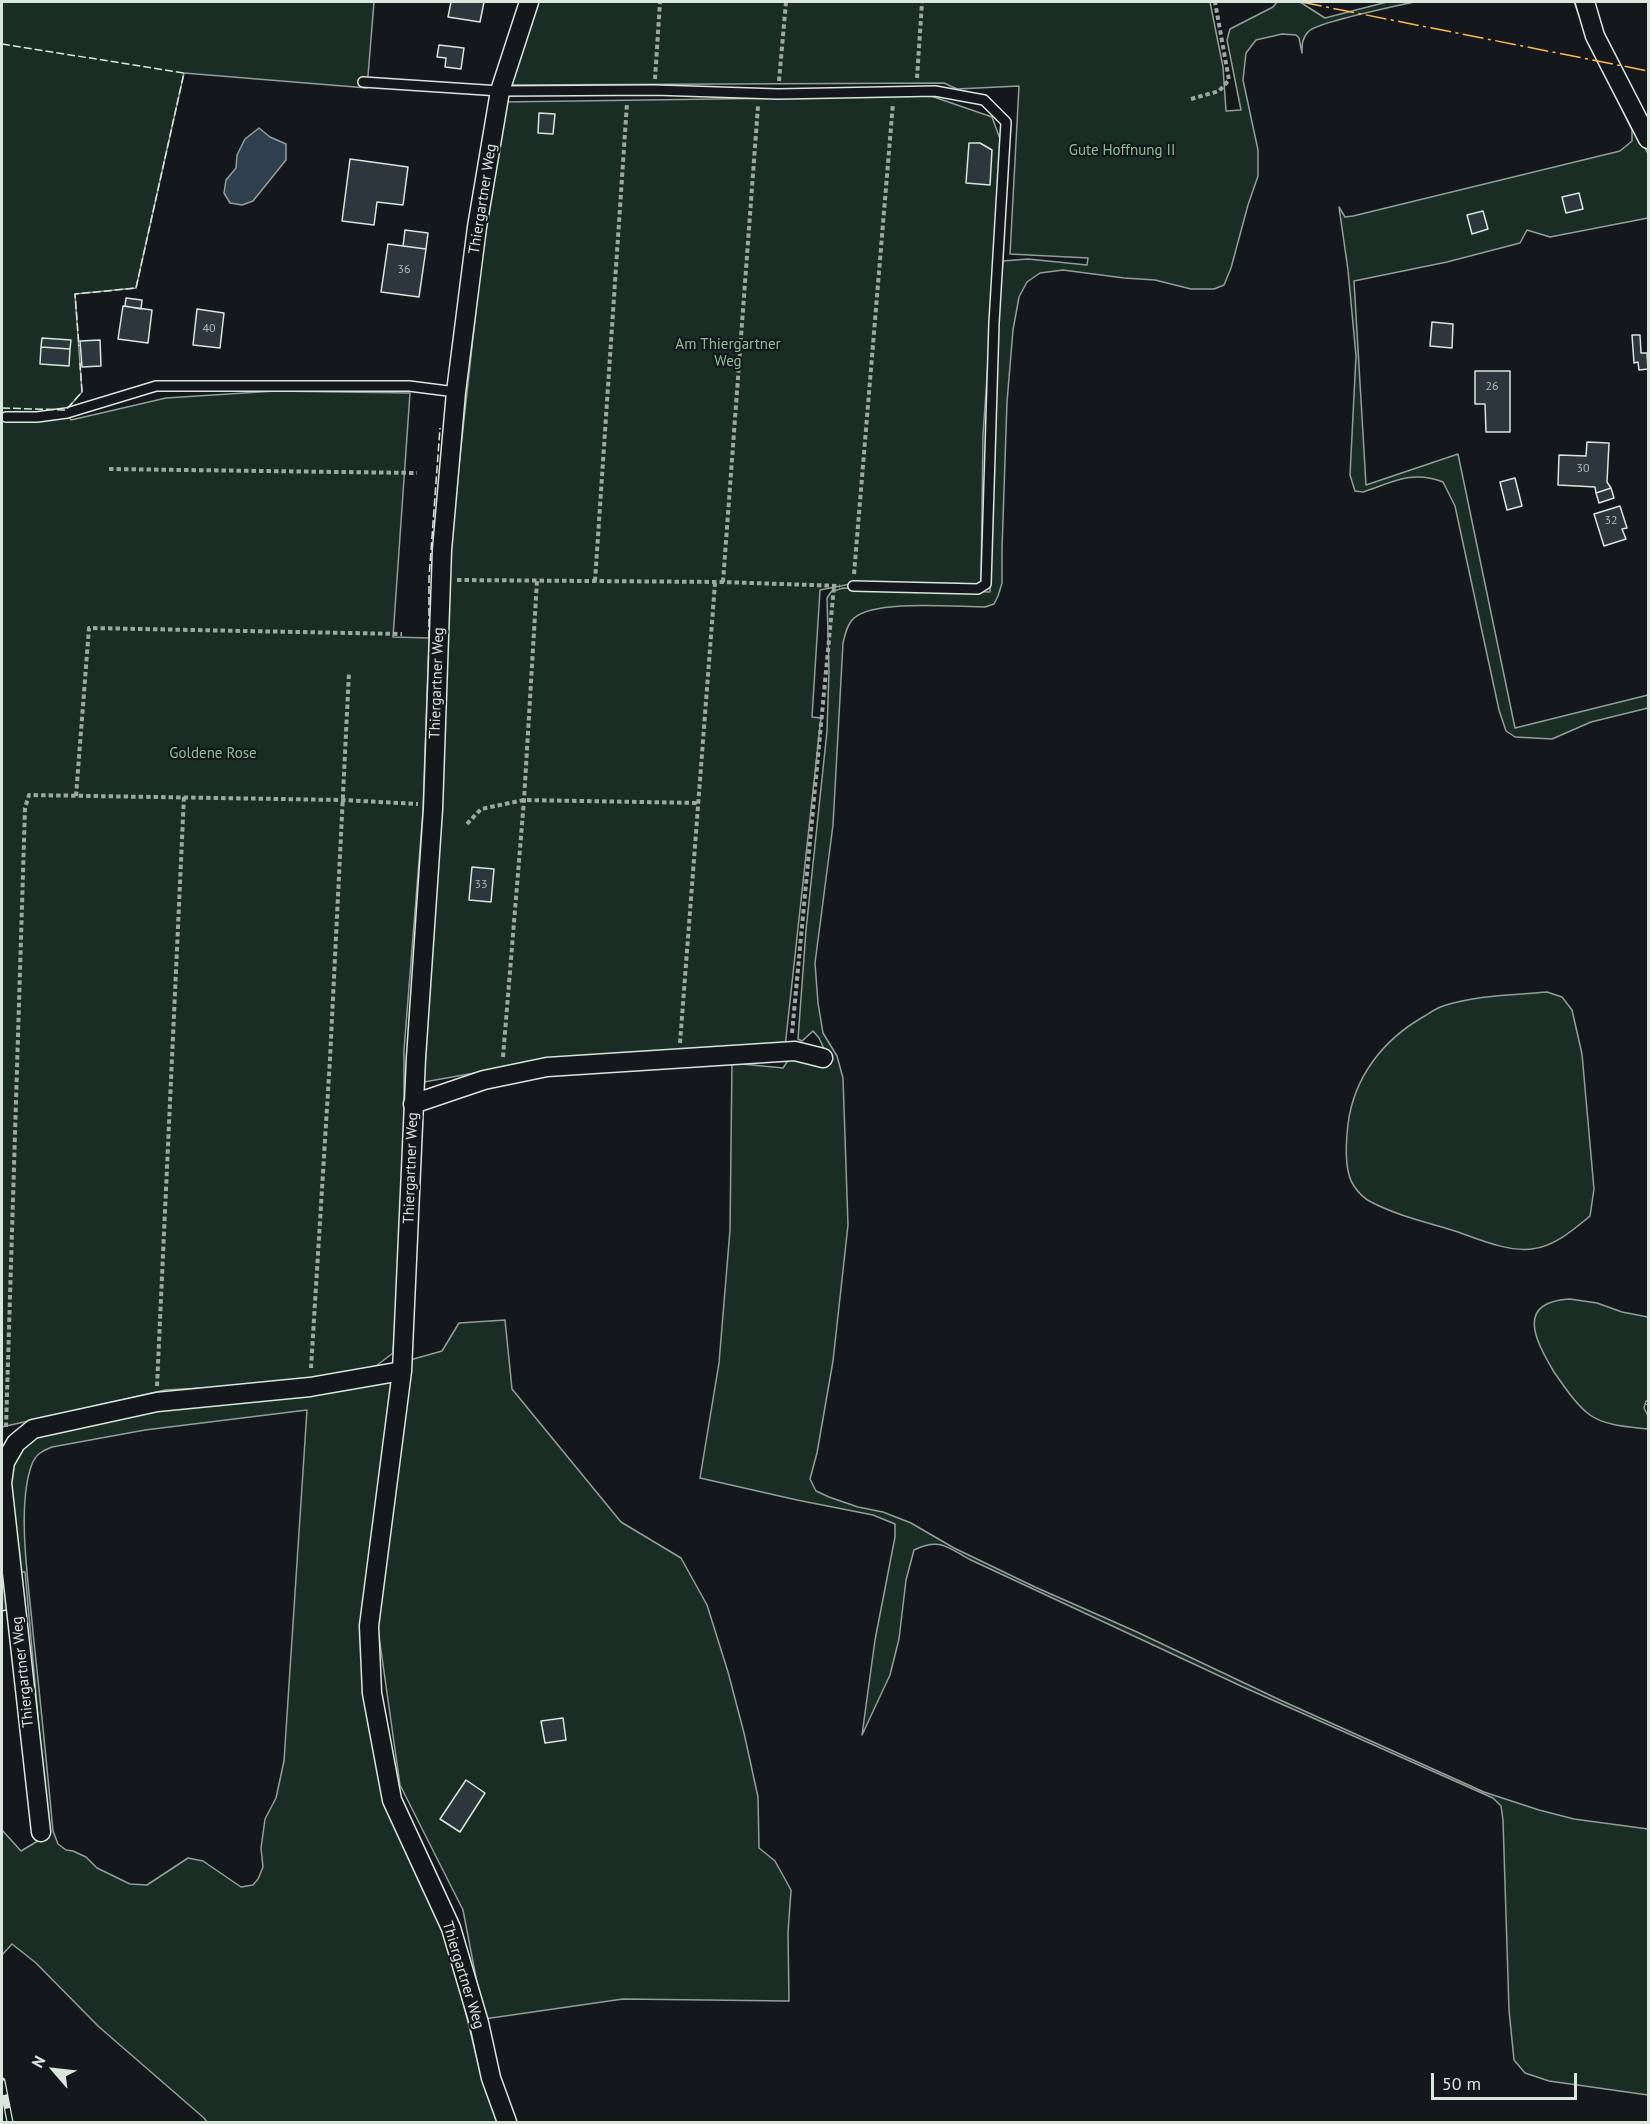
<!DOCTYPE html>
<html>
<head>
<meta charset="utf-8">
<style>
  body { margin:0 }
  #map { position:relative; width:1650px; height:2124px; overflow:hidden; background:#14181c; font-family:"PT Sans",sans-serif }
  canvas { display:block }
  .frame { position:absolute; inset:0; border:3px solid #d8e6dc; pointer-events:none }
  .north { position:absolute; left:24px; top:2040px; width:60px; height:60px; -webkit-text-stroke:4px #14181c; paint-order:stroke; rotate:298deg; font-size:16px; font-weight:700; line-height:24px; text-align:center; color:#d8e6dc }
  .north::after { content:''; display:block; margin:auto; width:21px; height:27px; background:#d8e6dc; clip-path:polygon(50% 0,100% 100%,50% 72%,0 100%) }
  .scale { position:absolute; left:1431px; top:2073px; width:146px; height:27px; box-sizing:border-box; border:3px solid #d8e6dc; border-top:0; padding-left:8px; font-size:18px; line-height:21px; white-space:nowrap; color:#d8e6dc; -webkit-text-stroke:4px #14181c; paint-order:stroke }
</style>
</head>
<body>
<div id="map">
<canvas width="1650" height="2124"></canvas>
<div class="frame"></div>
<div class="north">N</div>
<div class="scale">50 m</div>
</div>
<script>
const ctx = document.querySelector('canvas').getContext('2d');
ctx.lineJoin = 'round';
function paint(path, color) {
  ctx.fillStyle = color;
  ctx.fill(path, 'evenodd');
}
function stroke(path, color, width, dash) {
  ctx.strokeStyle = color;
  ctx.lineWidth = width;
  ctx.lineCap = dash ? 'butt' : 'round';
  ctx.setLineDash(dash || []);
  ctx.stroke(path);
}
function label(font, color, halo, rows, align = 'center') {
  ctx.font = font + ' "PT Sans",sans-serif';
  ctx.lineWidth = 4.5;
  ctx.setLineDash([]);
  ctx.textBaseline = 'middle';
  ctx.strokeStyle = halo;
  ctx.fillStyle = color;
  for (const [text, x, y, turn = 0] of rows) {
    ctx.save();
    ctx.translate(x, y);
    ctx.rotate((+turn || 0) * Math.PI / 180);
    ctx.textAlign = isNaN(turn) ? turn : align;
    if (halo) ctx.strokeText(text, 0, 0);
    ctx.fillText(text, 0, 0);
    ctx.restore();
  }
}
const green = new Path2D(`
  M2 2H374L367 88 184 73 136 288 75 294 82 392 66 410 71 420 166 398 275 391 410 393 393 637 429 638 423 811 404 1050V1185L393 1353 376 1366 310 1382 165 1390 2 1427Z
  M536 2H1210L1223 67 1226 111 1241 110 1227 40 1230 29 1273 7 1277 2H1300L1325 18 1387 2H1414C1396 6 1318 22 1309 31 1302 38 1302 44 1302 53L1299 38 1296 35 1282 34 1256 40 1246 53 1243 80 1258 150V176L1248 205 1231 268 1224 285 1214 289H1191L1155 280 1124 278 1063 270 1040 273 1027 282 1019 297 1013 330 1007 402 1002 549V583L998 596 994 604 985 607C955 607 876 599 854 618 847 624 845 635 843 643L833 825 815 963 818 1003 823 1033 837 1056 843 1078 848 1225 833 1361 817 1453 810 1479 816 1491 829 1497 858 1507 883 1512 911 1523 954 1548 1035 1587 1137 1632 1280 1700 1484 1792 1539 1810 1574 1819 1648 1829V2095L1549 2081 1525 2073 1514 2060 1509 2010 1503 1820 1501 1806 1493 1798 1241 1686 971 1560C948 1548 940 1537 914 1550L906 1580 899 1639 890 1675 862 1735 875 1640 895 1537V1524L873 1515 797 1500 700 1478 719 1363 730 1230 732 1063 783 1068 789 1059 827 1055 819 1038 813 1031 802 1041 798 1039 806 930 827 731 829 671 827 598 831 592 843 588 990 592 994 345 1003 261 1028 259 1087 265 1088 258 1010 254 1019 86 957 89 944 83 506 85Z
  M1574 2H1578L1633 124 1648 154V218L1550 237 1527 230 1520 243 1447 262 1354 281 1366 485 1458 454 1515 728 1648 695V708L1591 722 1552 739 1515 737 1506 731 1499 710 1455 506 1443 482C1412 470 1393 482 1363 492L1355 491 1350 475 1356 356 1348 270 1339 207 1345 217 1353 216 1620 151 1632 141V130L1590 44Z
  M931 96 992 117 1003 147 983 435 981 584 861 582 820 590 812 717 821 718 785 1047 503 1068 424 1082 442 794 450 548 485 228 502 102Z
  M1547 992 1562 997 1572 1010 1582 1054 1594 1189 1590 1216C1573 1230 1555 1246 1532 1249 1506 1252 1476 1238 1452 1230 1425 1222 1396 1215 1371 1202 1365 1199 1358 1192 1354 1186 1344 1172 1346 1141 1348 1124 1354 1077 1383 1040 1423 1017 1430 1013 1436 1008 1443 1006 1477 995 1512 995 1547 992Z
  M1570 1299 1597 1303 1622 1312 1648 1317V1401H1646L1644 1408 1648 1416V1429C1631 1427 1605 1426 1590 1415 1576 1405 1564 1386 1554 1372 1535 1340 1515 1302 1570 1299Z
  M505 1320 512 1389 621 1522 681 1558 707 1605 728 1672 744 1733 758 1797 759 1848 775 1861 791 1890 788 1933 789 2001 623 1999 484 2019 463 1910 400 1785 375 1608 410 1360 442 1351 459 1323Z
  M387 1380 394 1385 364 1602 382 1765 450 1949 478 2063 497 2122H207L204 2118 98 2026 36 1963 12 1944 2 1955V1830L21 1851 36 1842 46 1838 48 1829 25 1572H16C12 1538 1 1488 16 1456 21 1444 34 1438 45 1433L173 1407ZM307 1410 284 1761 276 1798 265 1819 261 1848 263 1867 258 1879 253 1885 241 1887 203 1861 188 1858 147 1885 130 1884 97 1868 86 1857 73 1851 66 1850 58 1844 53 1831C47 1765 40 1698 33 1632 29 1586 16 1506 32 1464 36 1454 42 1451 52 1447L145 1430Z`);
paint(green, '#1a2d24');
stroke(green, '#939e99', 1.5);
const water = new Path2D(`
  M259 128 270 137 286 144V160L253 201 242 205 230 203 224 193 226 180 236 168 237 155 245 139Z`);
paint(water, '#2f3f4d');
stroke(water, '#939e99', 1.5);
const building = new Path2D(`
  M451 2H484L480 22 448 17Z
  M439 45 464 48 461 69 445 67 446 58 437 57Z
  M539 113 555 114 553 134 538 133Z
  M969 143H980L992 150 990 185 966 183Z
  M350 159 408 167 403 205 377 202 374 225 342 221Z
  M1579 193 1583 209 1566 213 1562 197Z
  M1483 211 1488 229 1472 234 1467 215Z
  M405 230 428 233 426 249 403 246Z
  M388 244 426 249 419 297 381 292Z
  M126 298 142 300 141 309 125 306Z
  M123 306 152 310 148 343 118 339Z
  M197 309 224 313 220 348 193 345Z
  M1432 322 1453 324 1452 348 1430 346Z
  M1632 335H1640L1641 353H1647L1648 369 1639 370 1638 362 1634 363Z
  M42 338 71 340 70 349 41 347Z
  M100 340 101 366 82 367 80 341Z
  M41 347 70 349 69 366 40 364Z
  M1475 371H1510V432H1486L1485 404H1475Z
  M1587 442 1609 443 1607 482 1611 488 1596 493 1595 487 1558 485 1559 455 1586 456Z
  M1515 478 1522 506 1507 510 1500 482Z
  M1611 488 1614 498 1599 503 1596 493Z
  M1620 506 1627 528 1622 529 1626 539 1604 546 1594 514Z
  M472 867 494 869 491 902 469 900Z
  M2 1585H5L10 1609 2 1611Z
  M563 1718 566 1740 545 1743 541 1721Z
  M466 1780 485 1793 460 1832 440 1819Z`);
paint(building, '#2c363c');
stroke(building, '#d8e6dc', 1.5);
const service = new Path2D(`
  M363 82 500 91 654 90 778 94 935 91 984 100 1006 122 994 323 986 584 978 589 853 586
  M6 417H37L67 413 156 386H409L456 392`);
const minor = new Path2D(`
  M1585 2 1595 36 1648 139
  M413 1104 484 1080 547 1067 795 1051 823 1058
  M41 1832 2 1483 5 1462 16 1443 33 1429 157 1402 310 1387 402 1371
  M507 2122 491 2078 479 2023 451 1928 392 1800 372 1693 369 1626 402 1371 416 1058 433 809 442 550 456 392 477 227 500 91 529 2`);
stroke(service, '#d8e6dc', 12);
stroke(minor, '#d8e6dc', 21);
stroke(new Path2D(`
  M917 78 922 2
  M655 79 660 2
  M779 81 786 2
  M1191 99 1219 91 1229 80 1215 2
  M109 469 417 473
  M854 574 893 103
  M457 580 723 582 840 586
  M595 581 627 103
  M723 582 758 106
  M76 796 89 628 402 634
  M467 824 481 809 524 800 699 803
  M792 1033 834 586
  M680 1043 715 583
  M503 1057 524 800 537 581
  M311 1368 330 1059 349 672
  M157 1386 184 796
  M1648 1404V1405
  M6 1427 25 808 29 795 342 800 418 804`), '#9da8a2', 4, [4.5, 3]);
stroke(service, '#14181c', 9);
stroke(minor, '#14181c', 18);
const rail = new Path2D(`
  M2 2081 10 2122`);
stroke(rail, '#d8e6dc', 7);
stroke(rail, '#14181c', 4.5, [14]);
stroke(new Path2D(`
  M2 44 184 73 136 288 75 294 79 346
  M2 408 66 410 82 392 80 363
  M429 638V578L440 428`), '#d8e6dc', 1.5, [8, 3]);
stroke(new Path2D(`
  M1301 2 1648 71`), '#ffb74d', 1.5, [21, 4.5, 3, 4.5]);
label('12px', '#adbab4', null, [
  ["36",404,270],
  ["40",209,329],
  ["26",1492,387],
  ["30",1583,469],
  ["32",1611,521],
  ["33",481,885]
]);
label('15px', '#8ac095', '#14181c', [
  ["Gute Hoffnung II",1122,151],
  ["Am Thiergartner",728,345],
  ["Weg",728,362],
  ["Goldene Rose",213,754]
]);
label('15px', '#d8e6dc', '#14181c', [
  ["Thiergartner Weg",483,199,-81],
  ["Thiergartner Weg",437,683,-88],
  ["Thiergartner Weg",411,1168,-88],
  ["Thiergartner Weg",23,1672,-96],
  ["Thiergartner Weg",463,1975,73]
]);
</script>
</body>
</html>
